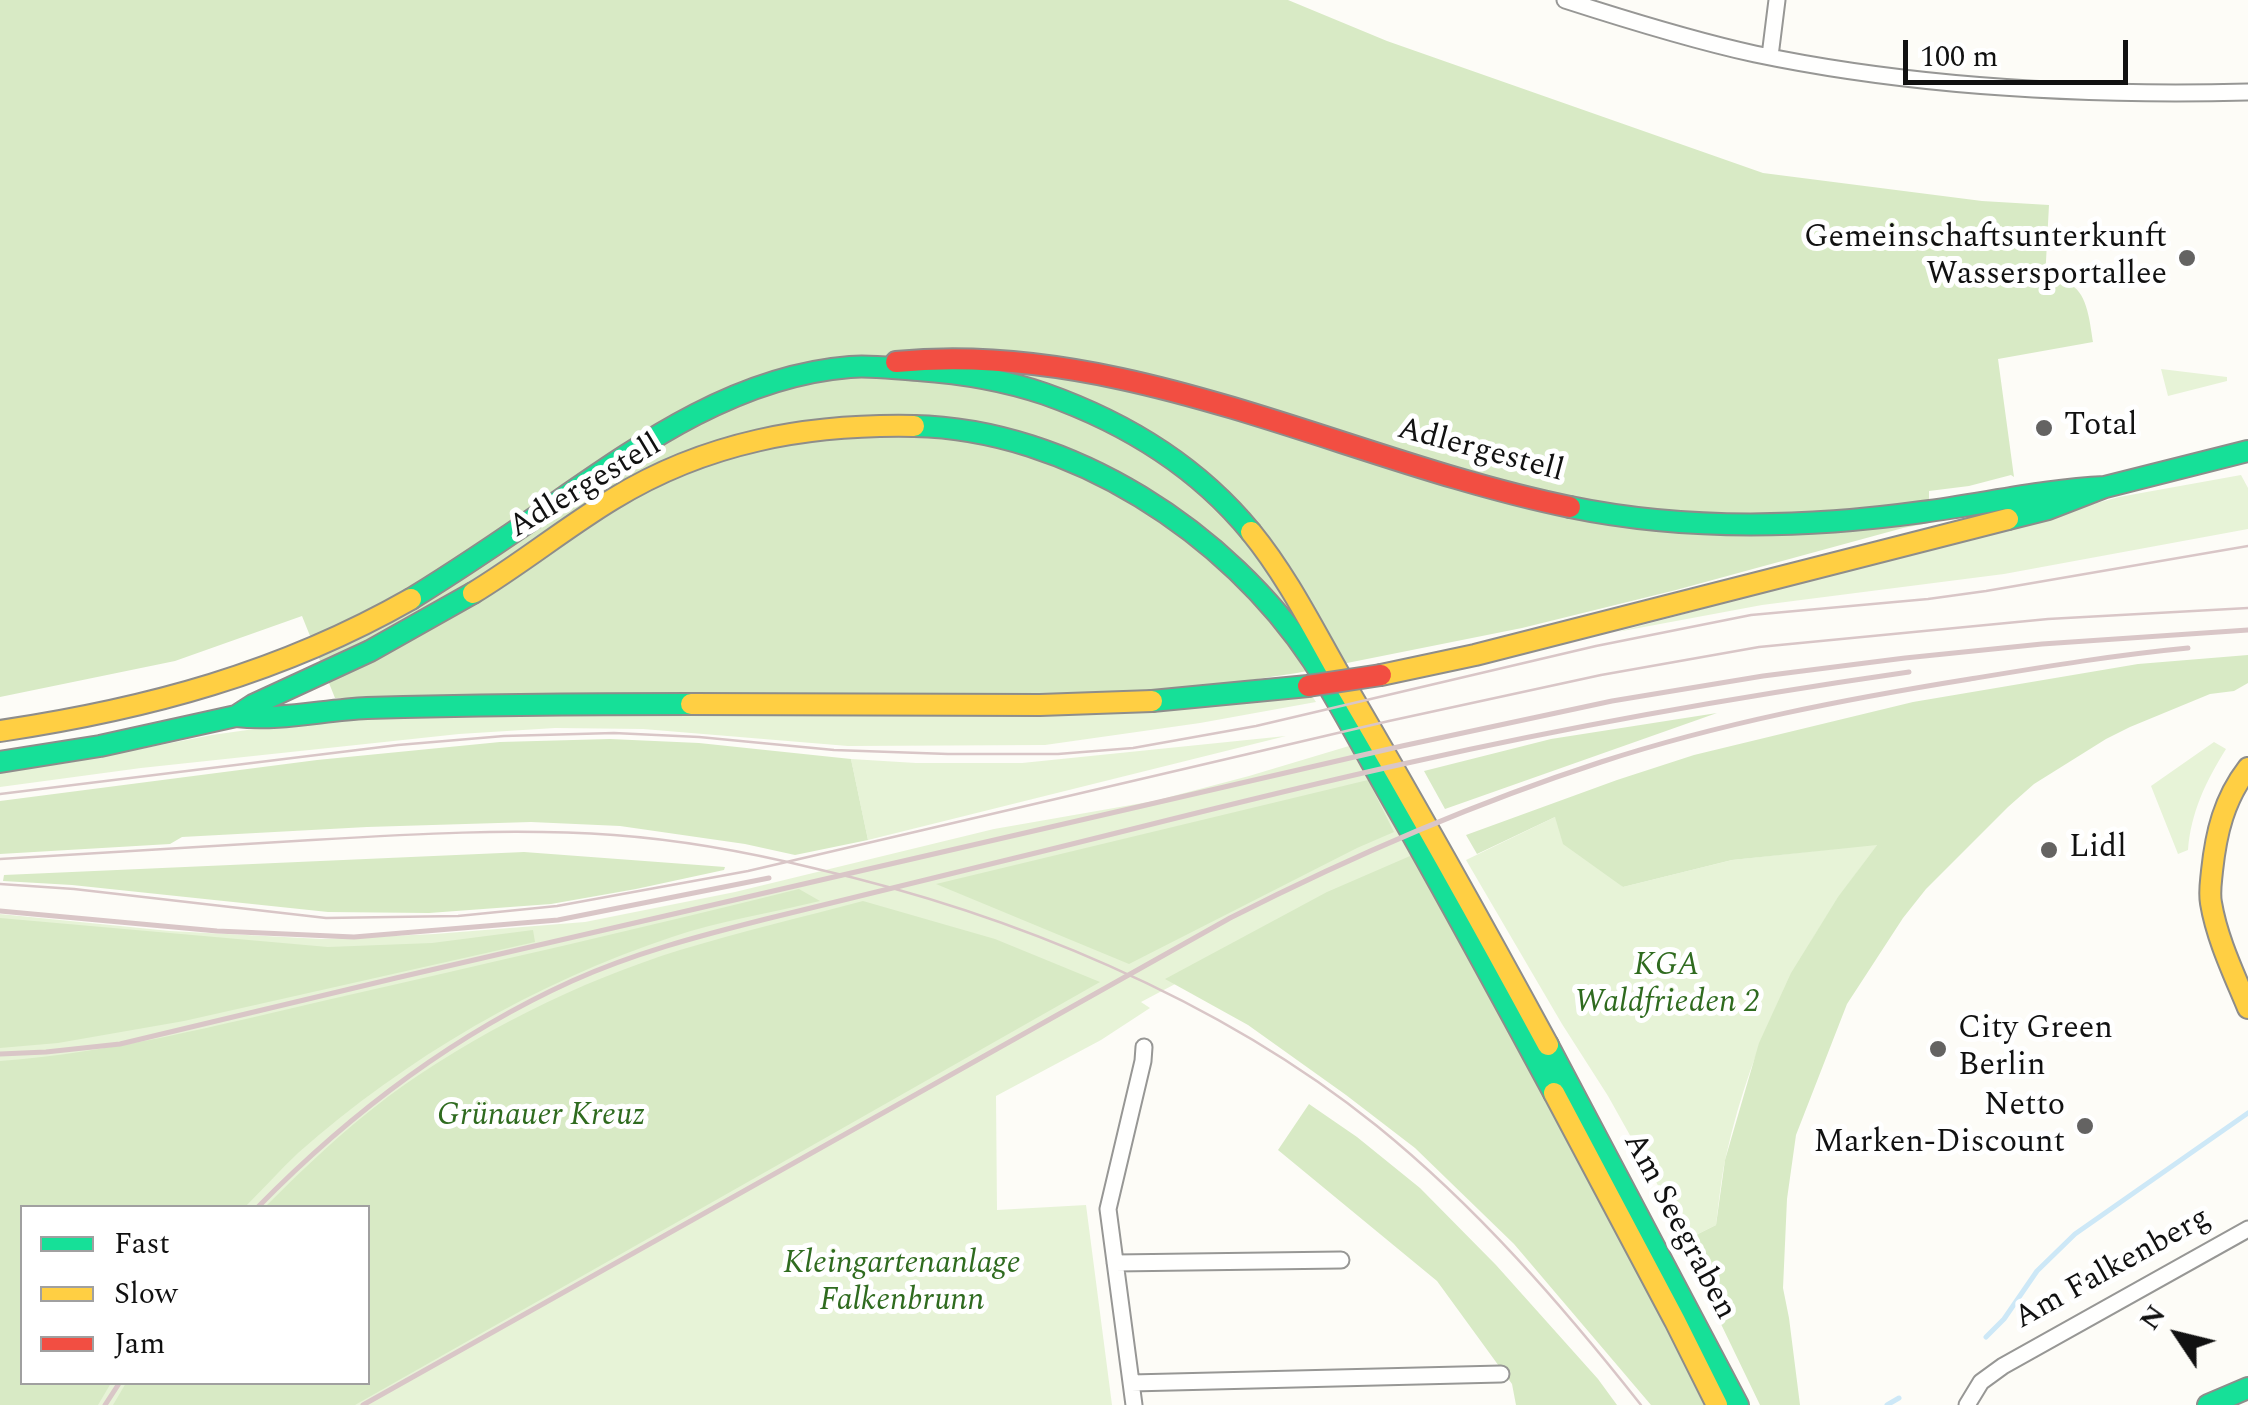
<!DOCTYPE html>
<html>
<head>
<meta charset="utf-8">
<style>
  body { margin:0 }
  #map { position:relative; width:2248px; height:1405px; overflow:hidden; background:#fdfcf7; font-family:Spectral,serif }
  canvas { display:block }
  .legend { position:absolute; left:20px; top:1205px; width:350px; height:180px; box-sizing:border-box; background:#fff; border:2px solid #a0a0a0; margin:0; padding:12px 18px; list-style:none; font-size:30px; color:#111 }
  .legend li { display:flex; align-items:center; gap:20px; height:50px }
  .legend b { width:50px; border:2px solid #a0a0a0 }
  .north { position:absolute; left:2128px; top:1285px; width:100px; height:100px; -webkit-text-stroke:8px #fff; paint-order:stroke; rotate:305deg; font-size:28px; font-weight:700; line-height:40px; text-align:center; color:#111 }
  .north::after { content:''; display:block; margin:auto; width:35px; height:45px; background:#111; clip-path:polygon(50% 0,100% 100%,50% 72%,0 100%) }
  .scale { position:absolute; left:1903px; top:40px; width:225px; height:45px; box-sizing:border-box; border:5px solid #111; border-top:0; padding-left:12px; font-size:30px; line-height:35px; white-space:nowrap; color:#111; -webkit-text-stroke:8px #fff; paint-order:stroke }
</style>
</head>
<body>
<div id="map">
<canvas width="2248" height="1405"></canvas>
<ul class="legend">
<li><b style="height:12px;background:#16e098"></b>Fast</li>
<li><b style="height:12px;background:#ffcf43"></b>Slow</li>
<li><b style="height:12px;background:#f24e42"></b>Jam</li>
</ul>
<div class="north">N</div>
<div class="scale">100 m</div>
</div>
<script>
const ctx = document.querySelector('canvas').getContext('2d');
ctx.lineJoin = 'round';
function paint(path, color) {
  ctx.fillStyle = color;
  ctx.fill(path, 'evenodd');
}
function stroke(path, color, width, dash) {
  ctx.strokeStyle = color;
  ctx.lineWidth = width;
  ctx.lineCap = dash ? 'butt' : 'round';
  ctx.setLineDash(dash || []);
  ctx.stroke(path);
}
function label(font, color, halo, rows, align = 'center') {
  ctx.font = font + ' Spectral,serif';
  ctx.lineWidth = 10;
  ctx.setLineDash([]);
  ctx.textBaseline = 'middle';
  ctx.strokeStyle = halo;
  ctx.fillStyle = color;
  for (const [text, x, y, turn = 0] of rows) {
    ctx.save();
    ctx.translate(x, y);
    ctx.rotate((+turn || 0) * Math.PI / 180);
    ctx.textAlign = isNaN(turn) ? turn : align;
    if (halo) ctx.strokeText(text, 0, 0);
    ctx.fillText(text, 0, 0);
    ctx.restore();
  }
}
paint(new Path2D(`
  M2161 369 2227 377V381L2168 396Z
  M2241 475 2248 488V529L2004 574 1762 605 1617 632 2119 497Z
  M1312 696 1316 702 1200 723 1045 745 848 746 643 729 555 728 459 734 141 768 0 787V772L68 763 212 735 325 719 447 713 1032 715 1116 712Z
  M1286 736 868 840 851 759 916 763H1022Z
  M2214 742 2226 749C2206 781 2191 812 2188 850L2178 854 2151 786Z
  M1349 746 1417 867 1232 954 1141 1002 1150 1008 1101 1040 996 1096 997 1210 1086 1205 1112 1405H0V914L170 931 322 939 435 934 585 922 735 892 994 829 1154 801 1249 776ZM22 1208H368V1382H22Z
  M1555 817 1623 887 1732 860 1878 844C1802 943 1754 1033 1726 1156 1721 1178 1719 1202 1716 1225L1688 1239 1608 1096 1562 1024 1466 860Z`), '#e7f3d7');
paint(new Path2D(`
  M0 0H1288L1387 41 1763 173 1982 201 2049 205 2045 280C2052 281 2064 282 2071 285 2088 294 2090 325 2093 342L1998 359 2014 477 2011 475 1969 486 1929 491V523L1903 528 1676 590 1522 628 1297 673 1191 689 1035 696 597 695 335 698 302 616 175 661 0 697Z
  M2248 655V683L2234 691 2210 694 2130 727 2106 739 2034 784 2008 807 1926 889 1903 918 1847 1004 1796 1135 1787 1199 1783 1288 1789 1318 1800 1405H1760L1720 1322 1688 1239 1716 1225 1725 1160 1759 1043 1791 973 1838 897 1877 845 1732 860 1623 887 1563 844 1555 817 1477 854 1466 835 1617 780 1694 755 1913 702 2138 664Z
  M1717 713 1445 809 1424 771 1551 739Z
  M610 739 699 743 851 759 868 840 795 855 745 844 620 826 531 822 367 827 182 837 170 844 0 854V801L317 760 500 742Z
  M1368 780 1394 832 1357 848 1129 964 936 884Z
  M524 852 725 867 724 870 636 889 551 904 429 913 328 912 72 885 3 881 4 875Z
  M1417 853 1706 1405H1651L1514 1244 1415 1148 1346 1095 1248 1025 1165 979 1327 892Z
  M799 889 820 901C771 913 719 921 672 937 534 983 407 1057 298 1153 280 1170 263 1189 245 1207L22 1208V1382L111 1383 98 1405H0V1061C111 1053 219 1025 327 1000 485 964 642 928 799 889Z
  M863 901 995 939 1100 982 355 1405H113L126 1383 368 1382V1208L265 1207C304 1168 345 1129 389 1096 473 1034 580 981 680 950 740 932 802 917 863 901Z
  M0 918 328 947 432 943 533 930 535 942 184 1021 58 1043 0 1048Z
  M1309 1104 1357 1137 1420 1188 1496 1265 1598 1379 1617 1405H1516L1512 1384 1437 1281 1278 1150Z`), '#d8eac5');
stroke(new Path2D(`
  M1986 1337 2004 1319 2037 1271 2075 1234 2248 1113
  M1887 1405 1899 1398`), '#cde8f7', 5);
const street = new Path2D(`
  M1565 0C1627 20 1691 40 1755 54 1917 88 2083 96 2248 92
  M1770 56 1777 0
  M1115 1263 1341 1260
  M1131 1383 1501 1374
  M1134 1405 1108 1209 1143 1061 1144 1047
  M1967 1405 1981 1382 2003 1366 2248 1229`);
const fast = new Path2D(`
  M914 426C1070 429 1229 533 1313 661 1344 710 1371 763 1400 813 1453 906 1503 999 1554 1093
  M1570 507C1686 531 1806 528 1922 512 1984 504 2043 490 2105 487
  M2008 519 2048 509 2105 487 2248 451
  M411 599C458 570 504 539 550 507 641 444 736 376 850 367 872 365 896 369 918 370 961 373 1004 380 1045 394 1124 422 1197 466 1251 532
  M1152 701 1308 686
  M236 716C280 721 323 710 367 708 475 705 583 704 691 704
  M0 762 100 746 236 716 253 705 370 651 473 593
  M1548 1045 1738 1405
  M2208 1405 2248 1388`);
const slow = new Path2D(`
  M1251 532C1291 581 1318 639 1350 693 1418 809 1484 927 1548 1045
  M473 593C521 564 565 528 613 499 706 442 807 424 914 426
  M1381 675 1475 655 2008 519
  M691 704 1040 705 1152 701
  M0 731C147 709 281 673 411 599
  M2248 768C2224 799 2216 833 2212 871 2211 882 2209 892 2211 903 2217 939 2234 974 2248 1008
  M1554 1093 1675 1321 1717 1405`);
const jam = new Path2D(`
  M896 362C1126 339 1349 462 1570 507`);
stroke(street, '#979795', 19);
stroke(fast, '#8e8d8b', 24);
stroke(slow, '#8e8d8b', 24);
stroke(jam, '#8e8d8b', 24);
stroke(street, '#fffffe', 15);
stroke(fast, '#16e098', 20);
stroke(slow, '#ffcf43', 20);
stroke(jam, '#f24e42', 20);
stroke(new Path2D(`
  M0 794 398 745 504 736 614 733 699 737 834 750 948 754H1058L1133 748 1256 726 1596 646 1751 615 1928 599 1986 591 2248 546
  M0 859C104 853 208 846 312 840 412 834 513 828 614 835 682 840 748 852 813 868 1010 913 1218 998 1377 1126 1477 1207 1562 1305 1641 1405
  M0 884 74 889 326 918 458 916 557 906 748 871 1389 721 1601 675 1759 647 2048 619 2248 608`), '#d9c6c7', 2.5);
stroke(new Path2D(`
  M0 911 217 931 354 937 558 920 769 878
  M0 1054 46 1052 120 1044 396 978 1402 746 1612 701 1763 676 1905 658 2042 644 2248 630
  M257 1208C348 1115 453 1035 572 981 634 953 699 936 766 919 849 898 932 879 1015 858 1147 826 1279 791 1412 762 1576 725 1743 696 1909 672
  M105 1405 120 1382
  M363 1405 1230 918C1350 857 1472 804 1601 762 1721 723 1846 699 1970 679 2043 667 2115 655 2188 648`), '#d9c6c7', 5);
const jamBridge = new Path2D(`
  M1308 686 1381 675`);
stroke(jamBridge, '#8e8d8b', 24, []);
stroke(jamBridge, '#f24e42', 20);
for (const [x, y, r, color] of [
  [2187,258,10,"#646362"],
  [2044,428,10,"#646362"],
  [2049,850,10,"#646362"],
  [1938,1049,10,"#646362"],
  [2085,1126,10,"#646362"]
]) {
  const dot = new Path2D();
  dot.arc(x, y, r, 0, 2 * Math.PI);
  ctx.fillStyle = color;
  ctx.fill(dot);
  stroke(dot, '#fff', 4);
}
label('32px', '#111', '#fff', [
  ["Gemeinschaftsunterkunft",2167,240,"right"],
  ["Wassersportallee",2167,277,"right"],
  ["Total",2064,428],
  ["Lidl",2069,850],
  ["City Green",1958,1031],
  ["Berlin",1958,1068],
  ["Netto",2065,1108,"right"],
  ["Marken-Discount",2065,1145,"right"]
], 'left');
label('32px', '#111', '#fff', [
  ["Adlergestell",1480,452,15],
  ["Adlergestell",586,488,-31],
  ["Am Seegraben",1678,1227,62],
  ["Am Falkenberg",2113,1270,-29]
]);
label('italic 32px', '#2f6b1f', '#fff', [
  ["KGA",1667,968],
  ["Waldfrieden 2",1667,1005],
  ["Grünauer Kreuz",541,1118],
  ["Kleingartenanlage",902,1266],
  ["Falkenbrunn",902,1303]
]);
</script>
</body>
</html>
